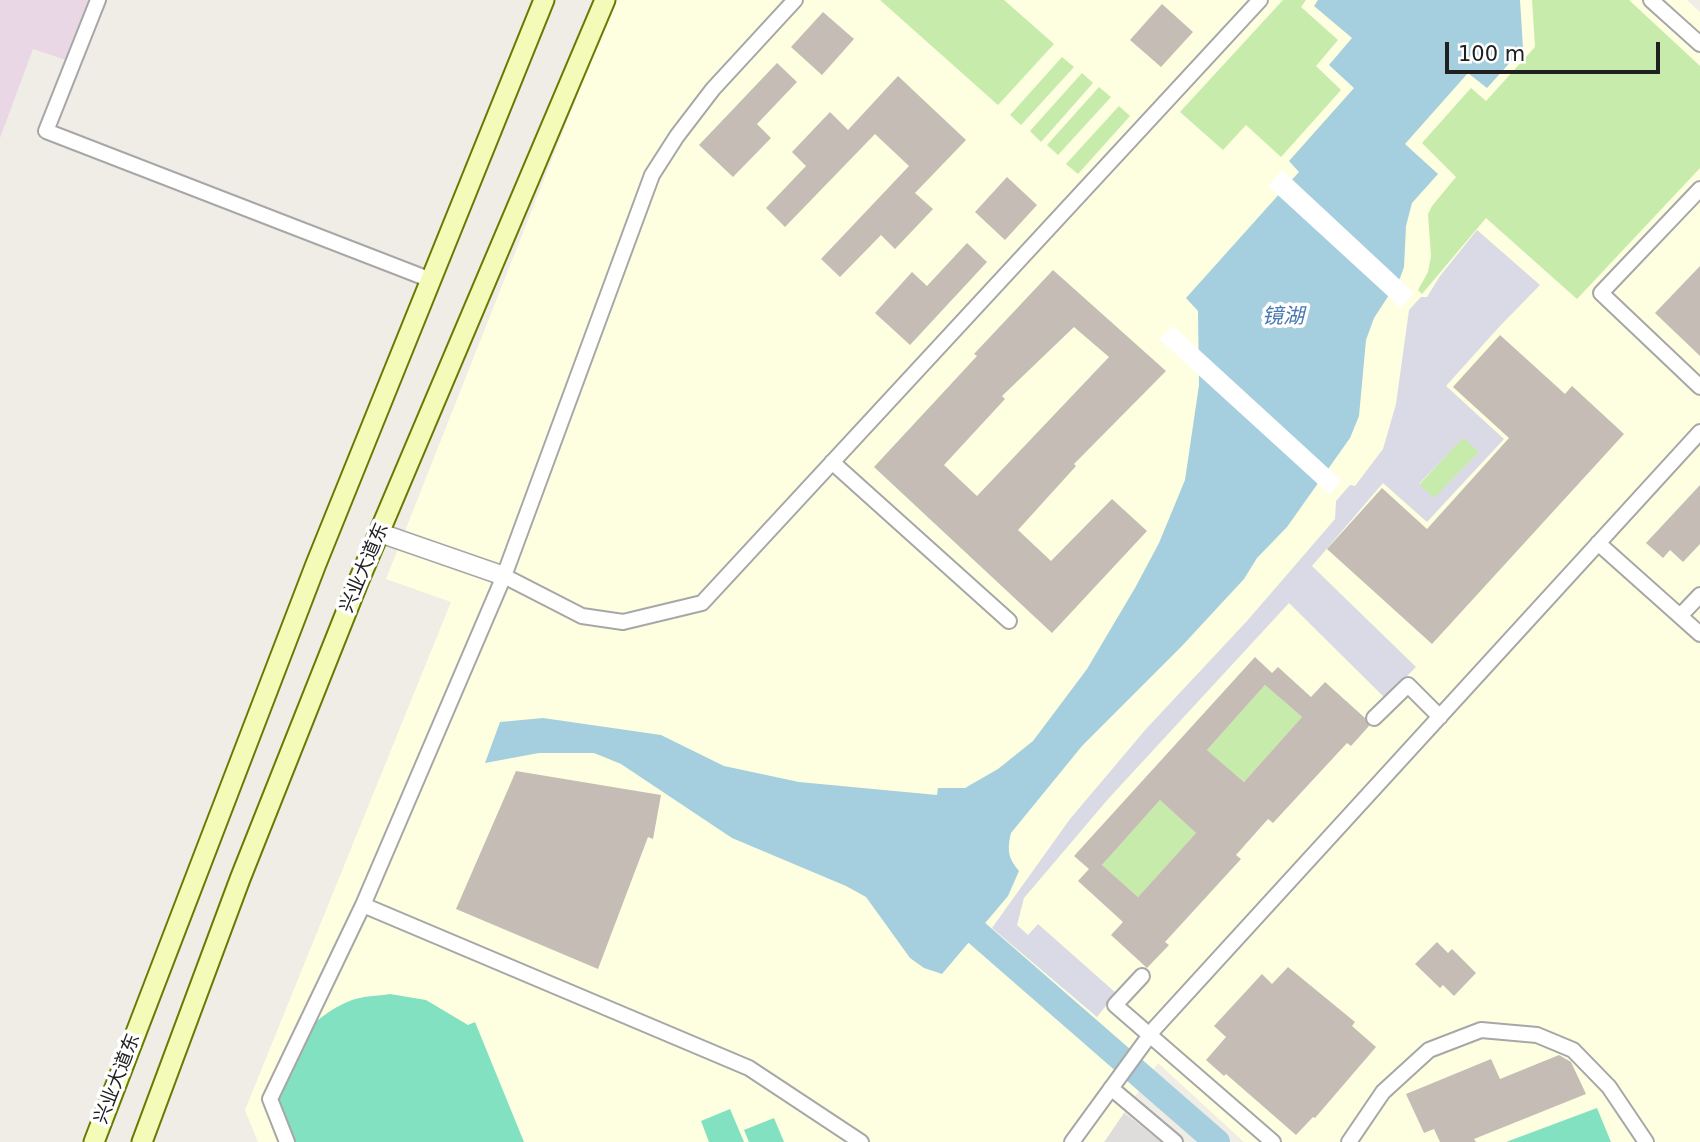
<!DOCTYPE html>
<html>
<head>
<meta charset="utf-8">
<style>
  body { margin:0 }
  #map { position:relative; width:1700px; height:1142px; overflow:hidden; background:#f0ede6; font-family:"DejaVu Sans",sans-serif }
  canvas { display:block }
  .scale { position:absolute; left:1445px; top:42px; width:215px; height:32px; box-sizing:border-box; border:4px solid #202020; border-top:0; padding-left:9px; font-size:21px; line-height:24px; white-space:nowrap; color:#202020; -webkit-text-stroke:5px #fff; paint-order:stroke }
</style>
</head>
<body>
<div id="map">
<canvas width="1700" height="1142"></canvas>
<div class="scale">100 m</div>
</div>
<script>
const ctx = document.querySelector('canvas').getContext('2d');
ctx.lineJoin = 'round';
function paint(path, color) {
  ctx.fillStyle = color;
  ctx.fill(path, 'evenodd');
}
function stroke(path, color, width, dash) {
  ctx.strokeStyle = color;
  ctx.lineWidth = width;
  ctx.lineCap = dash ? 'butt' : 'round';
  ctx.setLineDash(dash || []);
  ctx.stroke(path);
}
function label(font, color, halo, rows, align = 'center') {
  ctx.font = font + ' "DejaVu Sans","Noto Sans SC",sans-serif';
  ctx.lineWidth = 7;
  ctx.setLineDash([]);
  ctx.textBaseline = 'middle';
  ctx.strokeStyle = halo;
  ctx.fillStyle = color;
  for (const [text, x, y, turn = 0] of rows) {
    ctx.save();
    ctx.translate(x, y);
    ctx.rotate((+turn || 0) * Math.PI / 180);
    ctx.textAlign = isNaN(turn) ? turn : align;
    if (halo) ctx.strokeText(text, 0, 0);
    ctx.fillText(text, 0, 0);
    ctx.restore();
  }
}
paint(new Path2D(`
  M1124 1113 1162 1142H1104Z`), '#dedddc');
paint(new Path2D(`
  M0 0H106L81 65 33 49 0 138Z`), '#ead7e5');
paint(new Path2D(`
  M615 0H1687L1700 12V1142H1244L1158 1063 1104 1142H258L245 1110 451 602 386 579Z`), '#fdffe0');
paint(new Path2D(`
  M880 0H1004L1054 44 998 105Z
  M1283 0H1306L1301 7 1338 40 1316 66 1341 90 1281 157 1246 125 1223 150 1180 112Z
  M1532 0H1629L1700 66V168L1577 299 1486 218 1422 294 1418 290 1428 272 1431 256 1428 214 1432 206 1456 177 1422 143 1471 88 1486 101 1535 47Z
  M1062 57 1074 67 1021 125 1010 115Z
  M1082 73 1093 83 1041 142 1030 131Z
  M1099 87 1111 97 1058 155 1047 145Z
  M1119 106 1130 116 1078 174 1066 164Z
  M1463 437 1479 452 1434 499 1419 485Z
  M1265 685 1302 717 1244 782 1207 750Z
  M1160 800 1196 833 1138 897 1102 865Z`), '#c7ebab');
paint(new Path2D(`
  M390 994 426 1000 468 1025 475 1022 524 1142H282C280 1132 275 1120 275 1110 274 1061 308 1017 352 1000 363 996 378 996 390 994Z
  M1597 1108 1611 1142H1506Z
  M730 1109 744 1142H709L701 1121Z
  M774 1118 784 1142H749L744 1130Z`), '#82e1c1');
paint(new Path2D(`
  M1477 230 1540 285 1499 327 1446 386 1504 439 1427 522 1383 483 1312 566 1416 667 1385 698 1289 603 1109 798 1024 898 1017 925 1028 935 1038 924 1116 993 1097 1017 992 928 1070 819 1146 729 1247 621 1335 519 1336 501 1350 485 1355 486 1383 449 1396 404 1409 310 1421 297H1427L1440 276ZM1463 438 1479 452 1434 498 1419 484Z`), '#dadae6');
paint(new Path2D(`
  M1318 0H1520L1523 48 1487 88 1468 73 1405 144 1438 174 1412 203 1406 226 1404 267 1400 278 1374 318 1366 340 1359 416 1350 438 1287 527 1257 558 1244 579 1181 647 1082 746 1011 833C1007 850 1008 858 1019 871L1008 896 942 974 924 968 910 958 866 897 846 886 732 838 621 764 594 753H539L485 763 500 722 543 718 661 735 724 766 799 782 937 795 938 788H965L998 769 1033 741 1087 669 1135 588 1159 543 1185 480 1199 385 1198 311 1186 298 1299 172 1289 161 1354 88 1329 65 1352 38 1314 6Z`), '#a5cfdf');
paint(new Path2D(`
  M1282 170 1414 293 1401 308 1268 186Z
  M1173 326 1341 480 1330 495 1159 339Z`), '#fff');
stroke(new Path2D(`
  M977 933 1217 1142`), '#a5cfdf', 26);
paint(new Path2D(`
  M1162 4 1193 32 1161 67 1130 40Z
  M823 12 854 39 822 75 791 47Z
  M777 63 797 82 757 124 771 138 733 177 699 145Z
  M898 76 966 140 915 193 933 209 895 249 881 235 840 277 821 259 909 166 875 134 785 227 766 208 806 166 792 152 830 112 848 130Z
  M1007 177 1037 205 1005 240 975 212Z
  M967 243 987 262 910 345 875 313 912 272 927 286Z
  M1700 266V356L1655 313Z
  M1053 270 1166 371 1074 464 1076 466 1018 530 1051 561 1112 499 1147 531 1052 633 874 467 977 356 974 354ZM1074 327 1109 357 977 496 944 465 1005 399 1002 396Z
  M1500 335 1565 394 1572 386 1624 434 1432 644 1327 549 1382 488 1427 529 1509 438 1453 387Z
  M1700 485V544L1683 562 1670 550 1663 558 1646 543Z
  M1255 657 1272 673 1278 667 1311 697 1325 682 1365 718 1369 726 1351 746 1347 743 1273 823 1268 819 1236 855 1241 859 1165 942 1169 945 1147 968 1111 935 1123 922 1078 881 1089 869 1074 856ZM1265 685 1302 717 1244 782 1207 750ZM1160 800 1196 833 1138 897 1102 865Z
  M516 771 661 795 653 839 648 837 598 969 456 909Z
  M1437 942 1448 953 1452 949 1476 973 1454 996 1443 985 1440 988 1415 964Z
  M1288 967 1355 1022 1352 1026 1376 1047 1315 1118 1313 1117 1296 1135 1226 1074 1224 1076 1206 1060 1226 1037 1214 1026 1262 974 1272 984Z
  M1559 1055 1571 1062 1586 1094 1474 1139 1476 1142H1440L1434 1129 1424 1133 1406 1094 1491 1059 1500 1079Z`), '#c5bdb5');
const minor = new Path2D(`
  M98 0 46 131 431 280
  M795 0 713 89 677 136 652 175 504 576 363 905 749 1068 861 1142
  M1651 0 1700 44
  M1700 189 1601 293 1700 387
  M832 462 1009 621
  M1598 543 1700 634
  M504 576 582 616 623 622 702 603 1260 0
  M1680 616 1700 595
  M1374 718 1408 685 1440 717
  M1142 976 1115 1005 1273 1142
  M1111 1088 1175 1142
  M287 1142 270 1099 363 905
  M1072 1142 1155 1028 1700 432
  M1349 1142 1383 1092 1429 1050 1481 1030 1537 1035 1573 1050 1609 1087 1646 1142`);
const tertiary = new Path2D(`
  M380 533 504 576`);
const secondary = new Path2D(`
  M94 1142 316 564 544 0
  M142 1142 240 879 359 580 605 0`);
stroke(minor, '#a7a7a7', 18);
stroke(tertiary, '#a7a7a7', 21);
stroke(secondary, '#677b02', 23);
stroke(minor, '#fff', 14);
stroke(tertiary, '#fff', 18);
stroke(secondary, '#f4fbb9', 19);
label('19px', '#202020', '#fff', [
  ["兴业大道东",365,568,-67],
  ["兴业大道东",118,1079,-69]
]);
label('italic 21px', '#4978b2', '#fff', [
  ["镜湖",1283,318]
]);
</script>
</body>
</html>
